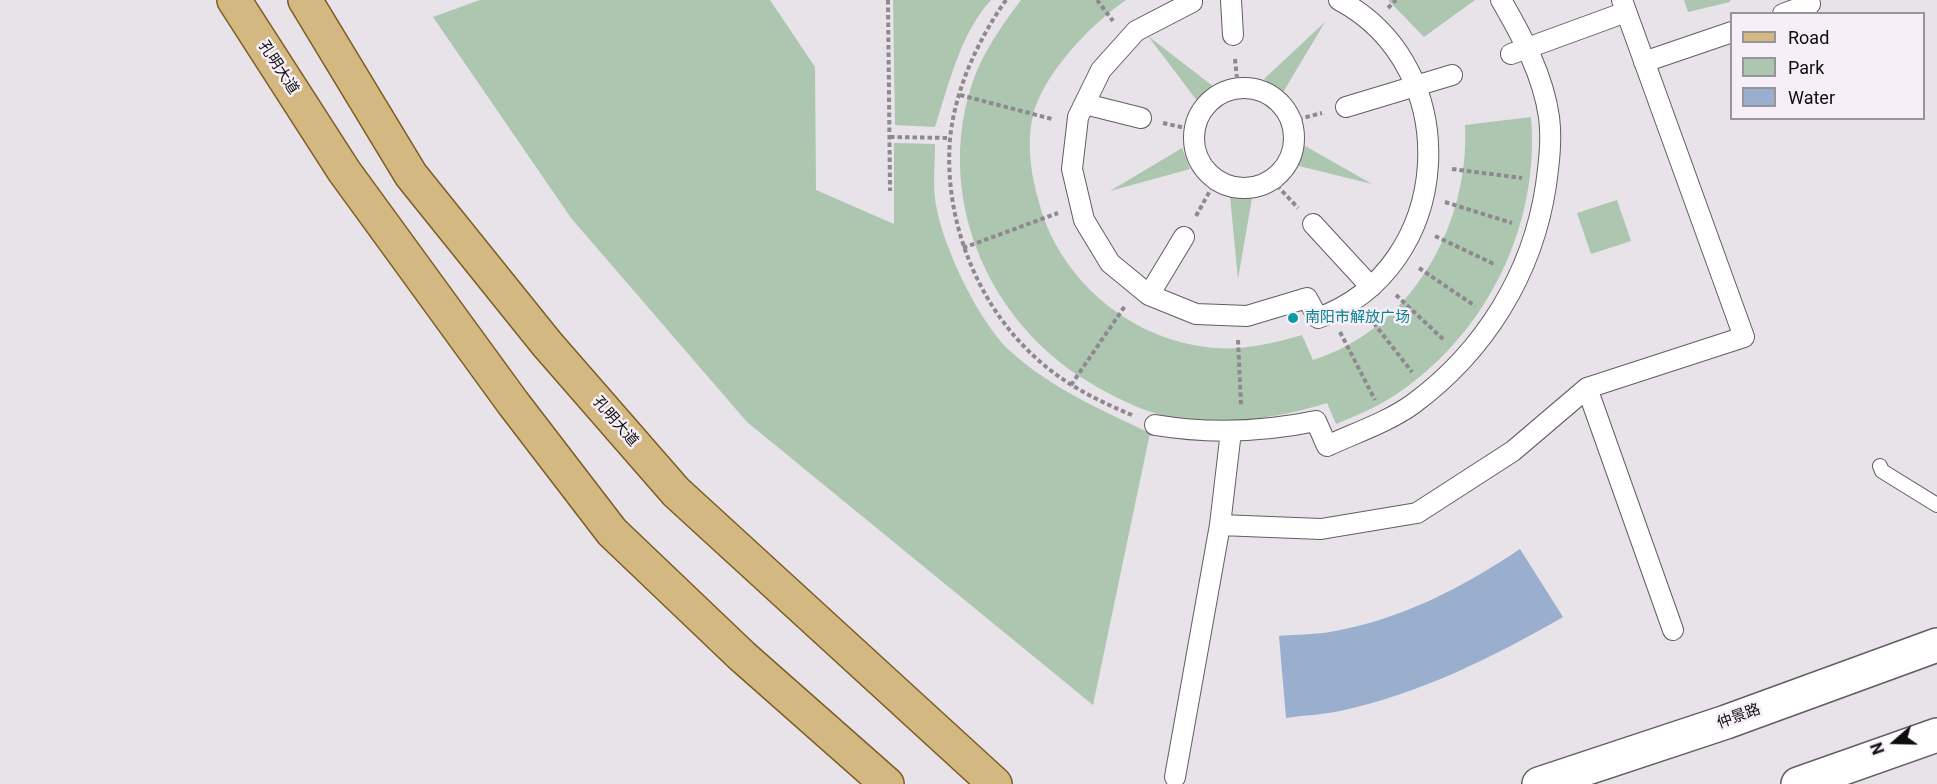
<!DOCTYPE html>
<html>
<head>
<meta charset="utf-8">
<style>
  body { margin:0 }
  #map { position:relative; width:1937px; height:784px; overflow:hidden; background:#e8e2e9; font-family:Roboto,sans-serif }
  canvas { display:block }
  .legend { position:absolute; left:1730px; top:12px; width:195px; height:108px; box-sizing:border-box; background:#f6eff7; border:2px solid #99949a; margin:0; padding:8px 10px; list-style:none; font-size:18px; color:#0e0c0f }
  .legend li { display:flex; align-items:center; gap:12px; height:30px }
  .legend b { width:30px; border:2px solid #99949a }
  .north { position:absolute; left:1865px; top:712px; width:60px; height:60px; -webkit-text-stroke:4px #f6eff7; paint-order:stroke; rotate:250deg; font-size:16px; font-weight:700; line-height:24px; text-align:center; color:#0e0c0f }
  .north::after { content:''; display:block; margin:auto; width:21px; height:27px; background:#0e0c0f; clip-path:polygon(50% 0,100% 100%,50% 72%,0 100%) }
</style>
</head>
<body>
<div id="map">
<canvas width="1937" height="784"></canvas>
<ul class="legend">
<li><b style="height:8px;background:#d4b881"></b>Road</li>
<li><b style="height:16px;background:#adc6b0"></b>Park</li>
<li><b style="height:16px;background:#99afcd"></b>Water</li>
</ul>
<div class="north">N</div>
</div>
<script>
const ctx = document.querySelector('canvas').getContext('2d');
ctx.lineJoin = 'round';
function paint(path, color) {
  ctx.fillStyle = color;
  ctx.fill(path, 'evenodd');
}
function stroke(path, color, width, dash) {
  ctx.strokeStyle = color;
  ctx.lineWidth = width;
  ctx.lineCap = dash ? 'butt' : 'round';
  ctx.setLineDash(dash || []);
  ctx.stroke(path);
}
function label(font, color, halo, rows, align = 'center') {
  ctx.font = font + ' Roboto,"Noto Sans SC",sans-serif';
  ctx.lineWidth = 5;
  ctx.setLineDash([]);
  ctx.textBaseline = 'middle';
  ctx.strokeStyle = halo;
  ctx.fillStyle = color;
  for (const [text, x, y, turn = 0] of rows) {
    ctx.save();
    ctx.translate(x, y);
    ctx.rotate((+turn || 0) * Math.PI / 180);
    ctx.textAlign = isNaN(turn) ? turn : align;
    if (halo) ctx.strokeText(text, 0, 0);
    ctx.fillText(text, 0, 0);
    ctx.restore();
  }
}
paint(new Path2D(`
  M480 0H770L815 67 816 190 894 224V143L935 144C935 162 933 182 935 199 941 243 977 319 1009 350 1049 387 1101 410 1150 433L1093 705 747 422 571 218 433 17Z
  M893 0H991C960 34 949 84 935 127L895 125Z
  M1021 0H1126C1092 23 1043 74 1033 115 1026 145 1031 176 1040 206 1064 291 1150 354 1240 348 1261 346 1282 341 1302 335L1313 360C1412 329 1470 224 1465 125L1531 117C1540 223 1489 330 1401 391 1382 405 1358 415 1336 424L1327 403C1283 417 1235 424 1188 420 1153 417 1117 399 1087 381 985 319 933 192 974 78 985 49 1003 24 1021 0Z
  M1388 0H1475L1424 37Z
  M1684 0H1730V2L1688 12Z
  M1325 22 1282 94 1264 79Z
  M1148 36 1214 87 1198 102Z
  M1300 143 1372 184 1291 164Z
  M1182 148 1190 169 1110 191Z
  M1230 196 1252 198 1238 279Z
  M1617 200 1631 241 1591 254 1577 213Z`), '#adc6b0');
paint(new Path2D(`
  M1520 549 1563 617C1494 657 1419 694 1340 711 1322 715 1304 715 1286 718L1279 636C1296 634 1313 635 1330 632 1400 620 1462 588 1520 549Z`), '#99afcd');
const service = new Path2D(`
  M1880 466 1882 471 1937 505`);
const pedestrian = new Path2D(`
  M1192 0V2L1136 31 1101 70 1078 117 1077 126 1072 169 1084 220 1110 263 1149 295 1196 314 1247 316 1307 298 1318 318C1455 268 1467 68 1339 0
  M1231 0 1233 35
  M1783 14 1810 4 1809 0
  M1511 54 1626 12
  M1644 62 1732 32
  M1194 138a50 50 0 1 1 100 0a50 50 0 1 1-100 0Z
  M1085 104 1141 118
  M1346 107 1452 75
  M1313 224 1371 287
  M1149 295 1184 237
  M1587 388 1673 630
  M1155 425C1209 434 1263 432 1316 421L1327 446C1355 433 1388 422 1413 404 1485 351 1533 273 1546 185 1549 163 1552 139 1549 117 1543 75 1522 36 1501 0
  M1220 525 1231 431
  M1175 777 1220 525 1321 529 1417 513 1513 451 1587 388 1744 337 1622 0`);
const secondary = new Path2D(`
  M1539 784 1726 722 1937 645
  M1798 784 1937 735`);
const primary = new Path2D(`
  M234 0 344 171 513 403 612 532 742 656 887 784
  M305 0 411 175 547 344 676 492 995 784`);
stroke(service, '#635d64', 16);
stroke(pedestrian, '#635d64', 22);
stroke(secondary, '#635d64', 36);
stroke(primary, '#7c5d22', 36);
stroke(new Path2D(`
  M888 0 890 191
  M1006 0C978 40 955 89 950 139 943 224 981 316 1049 369 1074 389 1103 403 1132 415
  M1097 0 1113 21
  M1388 8 1396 0
  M1235 59 1238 88
  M960 95 1052 119
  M1291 121 1322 113
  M1163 123 1194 130
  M890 137 950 138
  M1452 169 1522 178
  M1272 180 1298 208
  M1445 202 1512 223
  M1196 216 1216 180
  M1435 236 1496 265
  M963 248 1058 213
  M1419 268 1475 306
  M1396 295 1445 341
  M1369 317 1412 372
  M1340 332 1375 400
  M1238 340 1241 405
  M1071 385 1125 306`), '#8e898f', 4, [4.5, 3]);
stroke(service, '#fff', 14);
stroke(pedestrian, '#fff', 20);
stroke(secondary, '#fff', 33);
stroke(primary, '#d4b881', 33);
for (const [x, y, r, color] of [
  [1293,318,6,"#0f9aa8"]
]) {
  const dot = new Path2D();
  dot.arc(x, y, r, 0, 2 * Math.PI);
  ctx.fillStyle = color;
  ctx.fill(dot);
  stroke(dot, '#f6eff7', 2);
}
label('15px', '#0e0c0f', '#f6eff7', [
  ["孔明大道",278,68,57],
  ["孔明大道",615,422,49],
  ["仲景路",1739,717,-20]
]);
label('15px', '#0d838f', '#f6eff7', [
  ["南阳市解放广场",1305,318]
], 'left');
</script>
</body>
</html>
